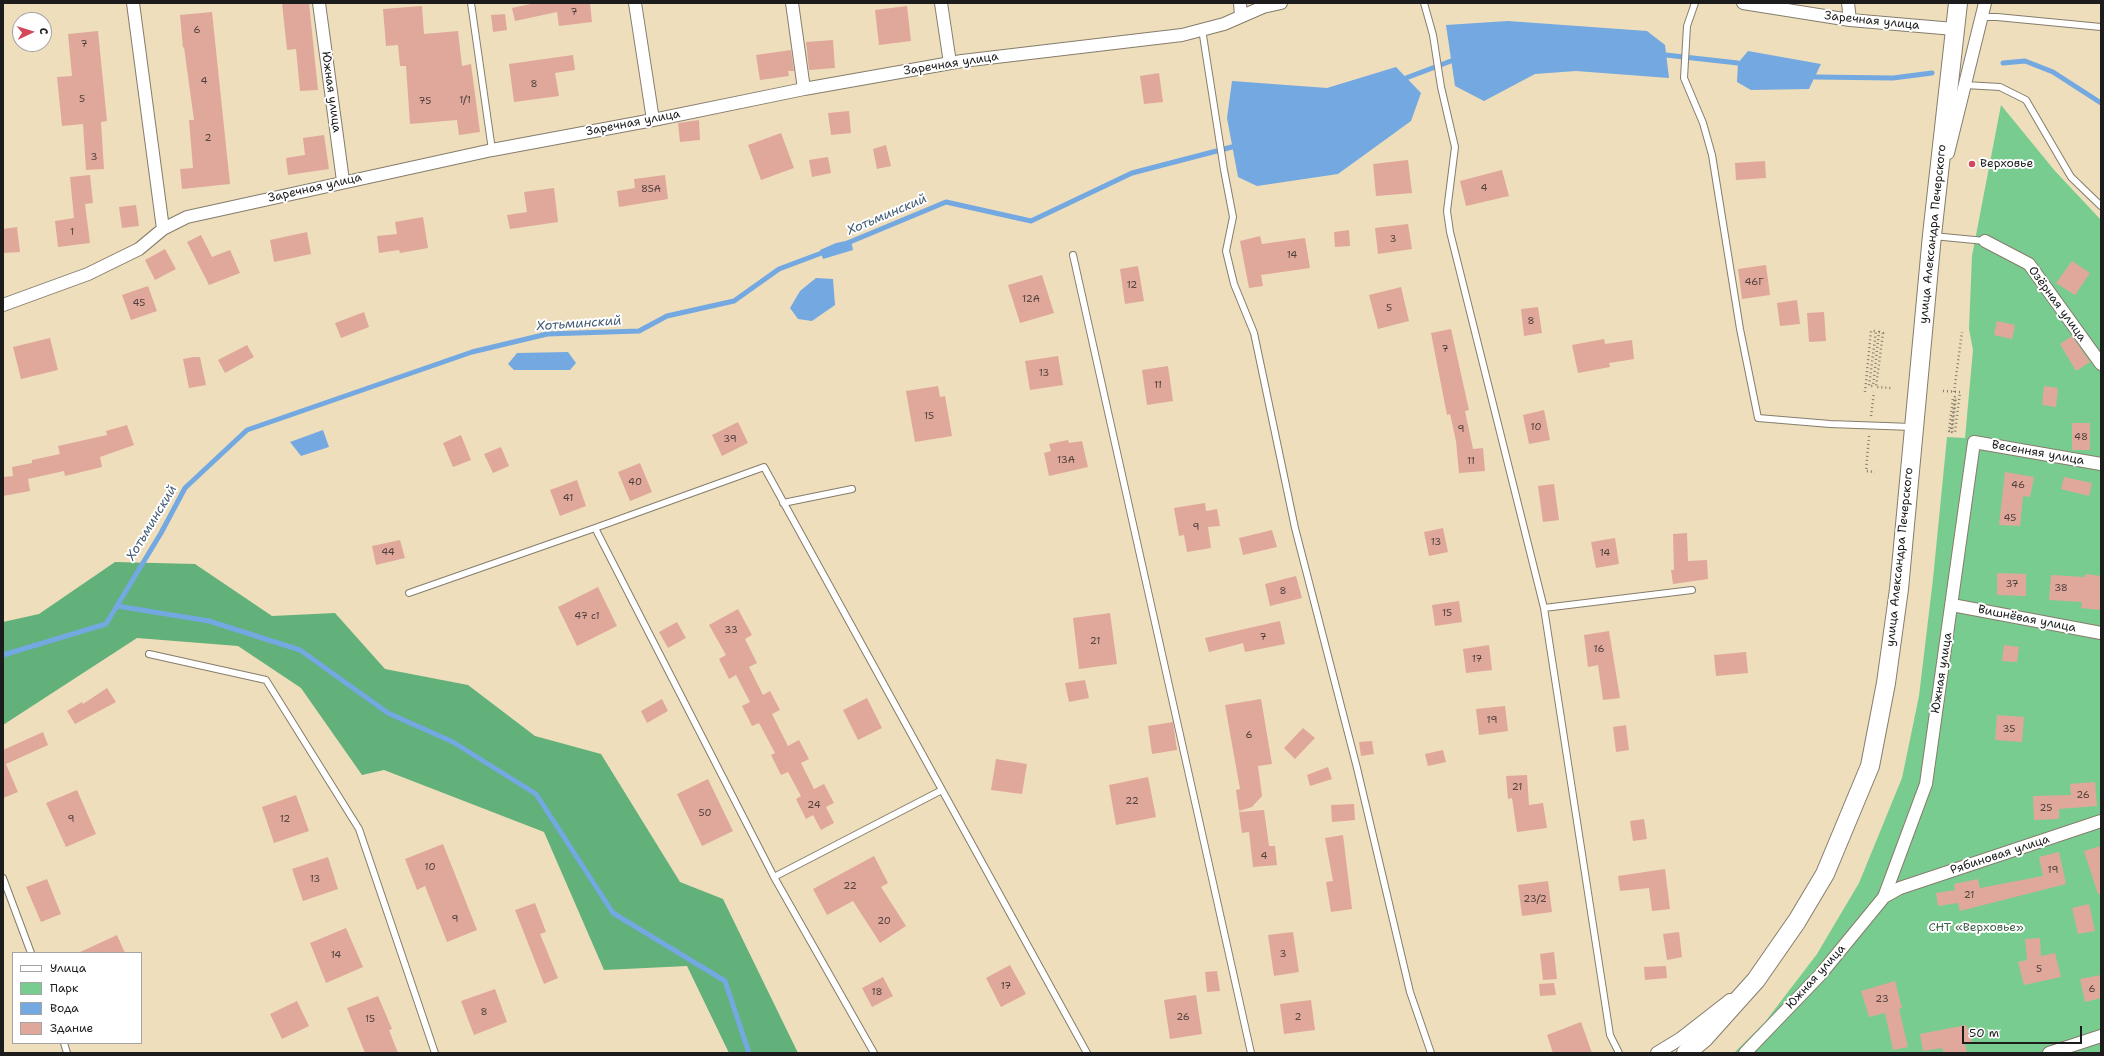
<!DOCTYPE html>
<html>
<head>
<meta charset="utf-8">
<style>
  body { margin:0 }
  #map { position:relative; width:2104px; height:1056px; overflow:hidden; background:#eedebc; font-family:"Shantell Sans",sans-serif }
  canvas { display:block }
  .frame { position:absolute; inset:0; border:4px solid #1c1c1c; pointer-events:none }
  .legend { position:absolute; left:12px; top:952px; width:130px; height:92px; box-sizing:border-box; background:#fff; border:1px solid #a4a4a4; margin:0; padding:5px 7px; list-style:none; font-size:12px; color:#1c1c1c }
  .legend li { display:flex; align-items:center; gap:8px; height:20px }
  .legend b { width:20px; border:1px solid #a4a4a4 }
  .north { position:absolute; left:12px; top:12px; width:40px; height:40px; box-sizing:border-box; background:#fff; border:1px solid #a4a4a4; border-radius:50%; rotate:86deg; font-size:11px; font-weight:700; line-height:16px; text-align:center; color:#1c1c1c }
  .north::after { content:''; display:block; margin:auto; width:14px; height:18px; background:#d1495b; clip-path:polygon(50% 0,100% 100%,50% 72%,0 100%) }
  .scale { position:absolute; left:1962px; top:1026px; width:120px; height:18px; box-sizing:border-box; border:2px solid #1c1c1c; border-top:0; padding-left:5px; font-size:12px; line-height:14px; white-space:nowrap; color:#1c1c1c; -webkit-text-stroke:3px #fff; paint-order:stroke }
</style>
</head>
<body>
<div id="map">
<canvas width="2104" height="1056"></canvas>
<div class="frame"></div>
<ul class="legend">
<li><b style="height:5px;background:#fff"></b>Улица</li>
<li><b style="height:11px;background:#79cc8f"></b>Парк</li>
<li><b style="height:11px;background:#73a8e0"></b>Вода</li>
<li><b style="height:11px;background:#e0a89b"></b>Здание</li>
</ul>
<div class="north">С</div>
<div class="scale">50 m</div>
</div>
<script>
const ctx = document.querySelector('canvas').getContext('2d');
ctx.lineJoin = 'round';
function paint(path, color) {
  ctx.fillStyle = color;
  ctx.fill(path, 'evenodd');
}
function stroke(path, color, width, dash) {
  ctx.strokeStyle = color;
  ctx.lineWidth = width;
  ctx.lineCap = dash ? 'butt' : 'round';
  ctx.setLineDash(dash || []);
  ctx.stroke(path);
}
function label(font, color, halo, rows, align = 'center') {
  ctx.font = font + ' "Shantell Sans",sans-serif';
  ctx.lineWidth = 4;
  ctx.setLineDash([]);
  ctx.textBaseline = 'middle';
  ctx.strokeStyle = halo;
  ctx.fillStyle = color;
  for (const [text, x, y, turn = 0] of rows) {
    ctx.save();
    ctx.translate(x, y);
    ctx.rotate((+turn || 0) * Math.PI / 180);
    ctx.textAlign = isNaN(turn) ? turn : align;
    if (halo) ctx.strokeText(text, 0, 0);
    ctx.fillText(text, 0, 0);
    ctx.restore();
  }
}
paint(new Path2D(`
  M2001 105 2055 171 2101 220V1053H1734L1765 1022 1817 954 1859 883 1902 778 1919 696 1933 579 1947 437 1965 438 1973 350 1969 329 1972 256Z`), '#79cc8f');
paint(new Path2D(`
  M115 562 195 564 272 616 335 613 385 669 468 685 535 736 601 754 680 882 723 899 798 1053H729L687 966 604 970 544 832 384 770 362 775 301 688 238 646 137 638 3 725V622L39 614Z`), '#62b07a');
paint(new Path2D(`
  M1508 21 1647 31 1665 45 1669 78 1576 71 1535 74 1484 101 1455 86 1446 25Z
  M1748 51 1821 64 1809 89 1751 90 1737 82 1738 63Z
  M1396 67 1421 93 1411 121 1338 174 1257 186 1238 177 1227 118 1232 81 1327 88Z
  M851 240 853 250 823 259 820 250 836 243Z
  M816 278 833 279 835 305 812 321 798 319 790 308 800 291Z
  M568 352 576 363 570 370H514L508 364 517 353Z
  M323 430 329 447 301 456 290 442Z`), '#73a8e0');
stroke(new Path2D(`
  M1666 55 1738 63
  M2003 63 2025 61 2053 72 2101 103
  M1815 77 1893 78 1932 73
  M1406 78 1451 61
  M845 244 946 202 1031 221 1132 173 1232 147
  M117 606 209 621 300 650 388 713 453 742 536 794 613 913 725 981 749 1053
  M3 655 106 624 161 533 185 488 247 430 472 352 547 334 639 331 667 316 734 301 779 269 827 251`), '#73a8e0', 5);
paint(new Path2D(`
  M282 3H309L318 90 300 91 296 49 287 50Z
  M535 3H590L592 22 559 26 557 12 515 21 512 8Z
  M422 6 424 34 458 31 462 66 471 64 480 132 459 135 457 120 410 124 406 66H400L398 45 386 46 383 9Z
  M907 6 911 41 879 45 875 10Z
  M212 12 230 184 182 189 180 169 193 168 189 120H194L184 47 183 48 180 15Z
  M505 14 507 30 493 32 491 15Z
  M98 31 107 121 101 122 104 169 86 170 83 124 62 126 57 77 72 76 68 34Z
  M833 40 835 68 809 70 806 42Z
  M791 50 794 71H788L789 76 760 80 756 55Z
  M573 55 575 70 555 73 559 96 514 102 509 64Z
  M1159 73 1163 102 1144 104 1140 76Z
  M849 111 851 133 831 135 828 113Z
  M699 120 700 140 680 142 678 123Z
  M781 133 794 168 761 180 748 145Z
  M324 135 329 169 288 175 286 158 305 155 303 138Z
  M886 145 891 166 877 169 873 149Z
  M828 157 831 173 812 177 809 160Z
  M1408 160 1412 193 1376 196 1373 164Z
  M1765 161 1766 178 1736 180 1735 163Z
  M1502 170 1509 196 1466 206 1460 181Z
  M90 175 93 203 85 204 90 243 58 247 55 221 74 218 70 177Z
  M665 175 668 199 619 207 617 191 635 188 634 179Z
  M554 188 558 222 510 229 507 215 527 212 524 192Z
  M136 205 139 226 122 228 119 207Z
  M423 217 428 248 400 253 399 250 379 253 377 236 397 234 395 222Z
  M1408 224 1412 249 1378 254 1375 228Z
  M17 227 20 252 3 253V229Z
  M1349 230 1350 246 1335 247 1334 232Z
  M307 232 311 254 274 262 270 240Z
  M201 235 212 257 230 250 240 273 209 285 187 242Z
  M1260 236 1262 244 1305 238 1310 268 1261 275 1263 286 1249 288 1240 241Z
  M165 249 176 269 155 280 145 260Z
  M2072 261 2090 273 2075 295 2056 283Z
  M1766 265 1770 295 1742 299 1738 269Z
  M1138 266 1144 301 1125 304 1120 269Z
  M1042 275 1054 313 1020 323 1008 285Z
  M148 286 157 311 131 320 122 295Z
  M1401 287 1409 321 1378 329 1369 295Z
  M1797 300 1800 324 1780 326 1777 303Z
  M1538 307 1542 333 1524 336 1521 309Z
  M364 312 369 327 341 338 335 323Z
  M1824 312 1826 341 1809 342 1807 313Z
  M1997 321 2015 325 2012 339 1994 335Z
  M1451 329 1469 410 1465 411 1473 449 1483 448 1485 471 1459 473 1456 441 1450 414 1447 415 1431 333Z
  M2072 336 2090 362 2076 371 2060 344Z
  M50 338 58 370 21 379 13 347Z
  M1604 339 1605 344 1632 340 1634 359 1609 363 1610 367 1578 373 1572 345Z
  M247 345 254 357 225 373 218 360Z
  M1058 356 1063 385 1030 390 1025 361Z
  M194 357H200L206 385 189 388 183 359Z
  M1168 366 1173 401 1147 405 1142 370Z
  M938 386 940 397 945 396 952 436 915 442 906 391Z
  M2044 386 2058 388 2056 407 2042 405Z
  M1544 410 1550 440 1529 444 1523 415Z
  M738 422 748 443 722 456 712 435Z
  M2072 423H2090V450H2072Z
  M127 425 134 445 100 457 102 467 65 476 64 471 28 479 30 491 3 496V477L13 476 12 467 32 463V460L60 454 58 446 107 435 106 431Z
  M461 435 471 460 453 467 443 443Z
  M1068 440 1069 443 1082 441 1088 467 1049 476 1044 453 1051 451 1049 444Z
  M501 447 509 466 493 473 484 454Z
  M640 463 652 492 630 501 618 472Z
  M2005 472 2034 477 2030 497 2023 496 2020 526 1999 525Z
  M2064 477 2092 483 2089 496 2061 489Z
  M577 480 586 506 560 516 550 490Z
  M1554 484 1559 520 1543 522 1538 486Z
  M1205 503 1206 511 1217 509 1220 526 1208 527 1211 548 1187 552 1184 535 1179 536 1174 508Z
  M1443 528 1448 552 1429 556 1424 532Z
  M1272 530 1277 547 1243 555 1239 538Z
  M1687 533 1688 561 1707 560 1708 579 1673 584 1671 570H1674L1673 534Z
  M1615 538 1619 564 1596 568 1591 542Z
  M400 540 405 558 376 565 372 546Z
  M1997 573 2026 574V596L1997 595Z
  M2085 574 2101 576V610L2081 608 2082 602 2049 600 2051 575 2085 577Z
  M1296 576 1302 598 1270 606 1265 584Z
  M598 587 617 626 577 646 558 607Z
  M1459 601 1462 622 1435 626 1432 605Z
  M738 609 752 635 745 639 757 663 749 667 763 695 770 691 780 710 772 714 788 746 799 740 809 759 801 763 814 789 824 784 834 803 826 807 834 823 821 830 813 815 806 819 796 799 801 796 788 772 781 775 771 755 775 753 759 723 752 726 742 706 750 702 736 675 729 679 719 659 726 655 709 625Z
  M1110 613 1117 664 1079 669 1073 618Z
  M1280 621 1285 644 1245 652 1243 643 1209 652 1205 638Z
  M677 622 686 638 668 648 659 632Z
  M1609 631 1620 698 1603 700 1598 665 1588 667 1584 635Z
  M1489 645 1492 670 1466 673 1463 649Z
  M2004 645 2019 647 2017 662 2002 661Z
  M1746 652 1748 673 1716 676 1714 655Z
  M1085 680 1089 698 1069 702 1065 683Z
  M107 688 116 702 75 724 67 711 82 702 83 704Z
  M867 698 882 728 858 740 843 710Z
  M662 699 668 711 647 723 641 711Z
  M1261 699 1272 764 1258 766 1262 796 1252 807 1239 811 1236 790 1240 789 1225 705Z
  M1505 706 1508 731 1479 735 1476 709Z
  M1997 715 2024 717 2022 742 1995 740Z
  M1173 722 1177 750 1152 754 1148 726Z
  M1626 725 1629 750 1616 752 1613 727Z
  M1303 728 1315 738 1295 759 1284 748Z
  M43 732 48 745 6 764 18 792 3 798V750Z
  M1372 741 1374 754 1361 756 1359 742Z
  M1443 750 1446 762 1428 766 1425 754Z
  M996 759 1027 764 1022 794 991 790Z
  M1328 767 1332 779 1310 786 1307 775Z
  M1527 775 1529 805 1543 803 1547 828 1517 832 1512 798 1508 799 1506 776Z
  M1148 777 1156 817 1116 825 1109 785Z
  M708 779 733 831 702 846 677 794Z
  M2095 782 2097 806 2059 809V819L2034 820 2033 796 2071 795 2070 784Z
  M77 790 96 834 66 847 46 803Z
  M296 795 309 831 274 843 262 807Z
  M1354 804 1355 820 1332 822 1331 805Z
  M1264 810 1269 846H1275L1277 865 1253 867 1249 832 1242 833 1239 812Z
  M1644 819 1647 839 1633 841 1630 821Z
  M1343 835 1352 909 1331 912 1326 882 1333 881 1325 838Z
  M443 844 477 930 447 942 425 886 417 890 405 859Z
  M2101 846V894H2098L2084 851Z
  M2059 852 2066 884 1960 911 1958 903 1938 906 1936 893 1955 890 1954 884 1978 879 1980 888 2043 876 2039 857Z
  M874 856 888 883 881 887 906 926 880 943 853 901 827 915 813 889Z
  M328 857 338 889 303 901 292 869Z
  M1665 869 1670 909 1652 911 1649 888 1620 891 1618 876Z
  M47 879 61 914 41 922 26 887Z
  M1548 881 1552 912 1522 916 1518 885Z
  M535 903 546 932 540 934 558 978 544 984 515 910Z
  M2089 904 2095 931 2078 934 2072 908Z
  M346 928 363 967 326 983 310 943Z
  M1293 932 1299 972 1274 976 1268 935Z
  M1679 932 1682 957 1667 960 1663 934Z
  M117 935 125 953H78Z
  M2040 938 2041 956 2055 953 2061 977 2024 985 2018 962 2027 960 2025 939Z
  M1554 952 1557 979 1543 980 1540 954Z
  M1010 965 1026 994 1001 1007 986 978Z
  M1666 966 1667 978 1645 980 1644 967Z
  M1217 971 1220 991 1207 992 1205 972Z
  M2101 975V998L2085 1002 2080 979Z
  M883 977 893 996 872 1007 862 988Z
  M1895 981 1902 1008 1899 1009 1908 1047 1893 1050 1885 1013 1869 1017 1861 991Z
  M1554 983 1556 995 1540 996 1539 984Z
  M495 989 507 1022 474 1035 461 1001Z
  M1196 995 1202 1034 1170 1039 1164 1000Z
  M378 996 392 1029 389 1030 398 1053H365L347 1008Z
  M1311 1000 1315 1030 1284 1034 1280 1004Z
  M297 1001 309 1026 282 1039 270 1014Z
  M1581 1022 1592 1053H1553L1547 1035Z
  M1966 1025 1972 1042 1965 1044 1967 1053H1944L1942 1048 1923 1051 1920 1034Z`), '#e0a89b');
const service = new Path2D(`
  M471 3 492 150
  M1424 3 1433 35 1441 87 1455 147 1447 211 1450 232 1544 608 1610 1035 1619 1053
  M1695 3 1687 26 1684 78 1703 123 1712 155 1740 329 1758 418 1830 424 1912 427
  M1982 17H1997L2101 27
  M1202 29 1224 170 1233 217 1226 251 1234 284 1254 333 1295 528 1357 768 1410 992 1431 1053
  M1965 85 2000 87 2026 100 2071 177 2101 206
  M1933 236 1985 241
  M1073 255 1251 1053
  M783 503 852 489
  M595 528 764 467 1087 1053
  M409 593 595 528 774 877 874 1053
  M1544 608 1692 590
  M149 654 266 680 359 829 435 1053
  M774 877 942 790
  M3 878 31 953
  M64 1043 67 1053`);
const minor = new Path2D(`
  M133 3 163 229
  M319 3 343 181
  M635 3 653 120
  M792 3 804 89
  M941 3 950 63
  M1240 3 1241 16
  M1743 3 1850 20 1954 29
  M1848 3 1850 20
  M1948 153 1985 3
  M1985 241 2029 264 2101 364
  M3 305 88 274 139 249 163 229 187 217 492 150 653 120 804 89 962 61 1182 35 1224 24 1263 7 1281 3
  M1952 605 2101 633
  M1884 897 1926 784 1974 442 2101 464
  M1657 1053 1680 1039 1730 1000
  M1745 1053 1820 975 1884 897 1900 888 2101 821
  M2049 1053 2101 1036`);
const secondary = new Path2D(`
  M1686 1053 1704 1038 1756 980 1797 921 1825 874 1870 766 1886 683 1899 589 1932 235 1958 3`);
stroke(service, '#857d6c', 8);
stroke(minor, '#857d6c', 14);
stroke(secondary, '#857d6c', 20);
stroke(new Path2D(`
  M1943 391 1960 392 1955 432H1952L1956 397H1955L1951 431H1949L1953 397
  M1865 392 1871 331H1876L1869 386H1873L1879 332 1883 333 1876 387 1891 388
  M1954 392 1962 332
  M1871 416 1874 392
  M1869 436 1866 471 1875 472`), '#857d6c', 2.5, [1, 3]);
stroke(service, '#fff', 6);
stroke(minor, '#fff', 12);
stroke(secondary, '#fff', 18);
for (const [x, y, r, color] of [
  [1972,164,4,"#d1495b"]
]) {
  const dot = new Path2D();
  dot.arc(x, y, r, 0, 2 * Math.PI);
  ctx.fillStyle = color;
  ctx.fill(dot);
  stroke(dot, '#fff', 1.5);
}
label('10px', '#4d3f3c', null, [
  ["7",574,12],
  ["6",197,30],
  ["7",84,44],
  ["4",204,81],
  ["8",534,84],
  ["5",82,99],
  ["1/1",465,100],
  ["75",425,101],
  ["2",208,138],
  ["3",94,157],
  ["4",1484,188],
  ["85А",651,189],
  ["1",72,232],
  ["3",1393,239],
  ["14",1292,255],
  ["46Г",1754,282],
  ["12",1132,285],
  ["12А",1031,299],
  ["45",139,303],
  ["5",1389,308],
  ["8",1531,321],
  ["7",1445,349],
  ["13",1044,373],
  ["11",1158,385],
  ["15",929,416],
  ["10",1536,427],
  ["9",1461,429],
  ["48",2081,437],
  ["39",730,439],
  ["13А",1066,460],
  ["11",1471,461],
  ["40",635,482],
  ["46",2018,485],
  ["41",568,498],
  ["45",2010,518],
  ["9",1196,527],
  ["13",1436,542],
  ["44",388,552],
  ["14",1605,553],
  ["37",2012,584],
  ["38",2061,588],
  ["8",1283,591],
  ["15",1447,613],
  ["47 с1",587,616],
  ["33",731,630],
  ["7",1263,637],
  ["21",1095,641],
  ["16",1599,649],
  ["17",1477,659],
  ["19",1492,720],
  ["35",2009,729],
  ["6",1249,735],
  ["21",1517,787],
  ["26",2083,795],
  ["22",1132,801],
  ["24",814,805],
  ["25",2046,808],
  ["50",705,813],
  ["9",71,819],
  ["12",285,819],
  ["4",1264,856],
  ["10",430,867],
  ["19",2053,870],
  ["13",315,879],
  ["22",850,886],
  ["21",1969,895],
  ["23/2",1535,899],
  ["9",455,919],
  ["20",884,921],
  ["3",1283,954],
  ["14",336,955],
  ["5",2039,969],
  ["17",1006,986],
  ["6",2092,989],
  ["18",877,992],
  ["23",1882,999],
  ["8",484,1012],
  ["26",1183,1017],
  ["2",1298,1017],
  ["15",370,1019]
]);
label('12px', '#1c1c1c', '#fff', [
  ["Заречная улица",1872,21,6],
  ["Заречная улица",951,64,-9],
  ["Южная улица",331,92,82],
  ["Заречная улица",633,123,-11],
  ["Заречная улица",315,188,-13],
  ["улица Александра Печерского",1933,234,-84],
  ["Озёрная улица",2057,304,54],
  ["Весенняя улица",2038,453,10],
  ["улица Александра Печерского",1900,557,-84],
  ["Вишнёвая улица",2027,619,11],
  ["Южная улица",1942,673,-81],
  ["Рябиновая улица",2000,855,-18],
  ["Южная улица",1816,977,-48]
]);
label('12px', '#1c1c1c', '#fff', [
  ["Верховье",1980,164]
], 'left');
label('12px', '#41624a', '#fff', [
  ["СНТ «Верховье»",1976,928]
]);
label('italic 13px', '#435b74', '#fff', [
  ["Хотьминский",887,215,-23],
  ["Хотьминский",579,324,-4],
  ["Хотьминский",152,523,-59]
]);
</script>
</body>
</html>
